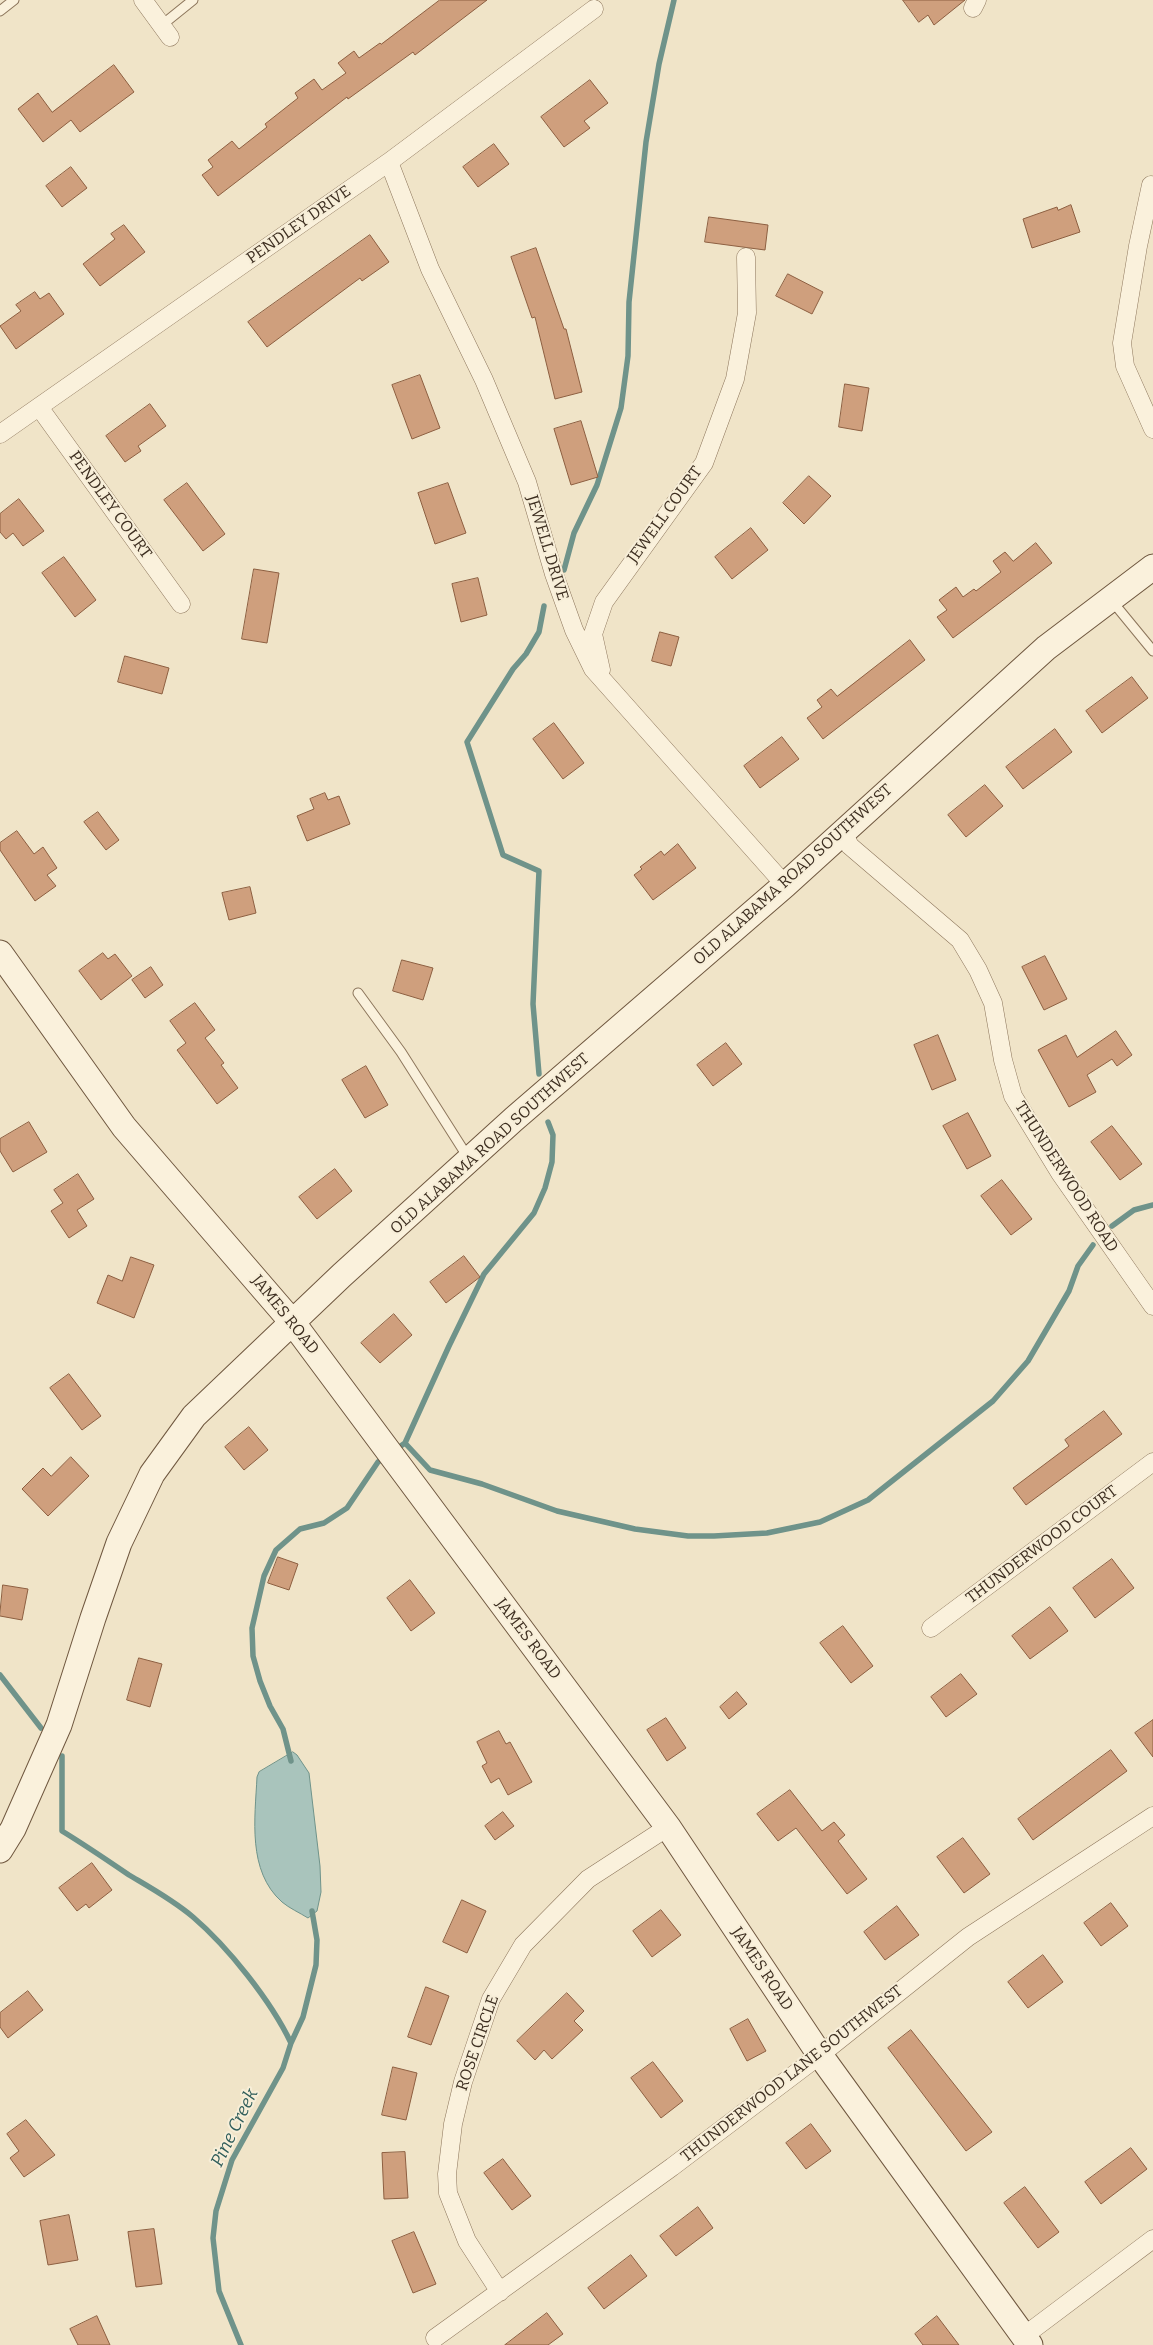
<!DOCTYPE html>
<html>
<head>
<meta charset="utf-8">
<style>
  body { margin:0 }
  canvas { display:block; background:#f0e4c8 }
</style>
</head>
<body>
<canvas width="1153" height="2345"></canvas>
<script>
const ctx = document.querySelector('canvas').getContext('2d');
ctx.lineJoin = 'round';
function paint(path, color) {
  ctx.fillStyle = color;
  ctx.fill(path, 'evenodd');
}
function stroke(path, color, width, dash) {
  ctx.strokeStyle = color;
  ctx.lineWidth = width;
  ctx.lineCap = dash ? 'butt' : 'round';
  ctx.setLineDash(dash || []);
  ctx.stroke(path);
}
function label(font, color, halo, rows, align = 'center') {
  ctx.font = font + ' Bitter,serif';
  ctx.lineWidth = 4;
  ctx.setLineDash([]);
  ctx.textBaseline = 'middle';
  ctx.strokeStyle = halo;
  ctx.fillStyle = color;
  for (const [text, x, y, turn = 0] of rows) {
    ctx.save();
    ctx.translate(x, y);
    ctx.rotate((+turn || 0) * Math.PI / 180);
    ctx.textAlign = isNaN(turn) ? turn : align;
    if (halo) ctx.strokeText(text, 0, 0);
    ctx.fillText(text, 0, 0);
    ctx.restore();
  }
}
const water = new Path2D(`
  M293 1752 297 1755 309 1773 320 1866 321 1892 317 1911 308 1918C300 1913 289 1908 282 1902 247 1871 255 1818 257 1777L259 1772Z`);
paint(water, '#a9c4bc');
stroke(water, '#6f938a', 1);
stroke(new Path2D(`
  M564 570 574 533 597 485 621 408 628 356 629 302 646 142 659 64 674 0
  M539 1074 533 1004 539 871 503 855 467 742 513 669 526 654 539 632 544 606
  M1112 1226 1134 1210 1153 1205
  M405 1443 430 1470 482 1484 557 1511 635 1529 688 1536H714L767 1533 820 1522 868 1500 993 1401 1028 1361 1069 1291 1078 1266 1093 1245
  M395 1450 405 1443 449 1346 484 1274 534 1213 545 1188 552 1162 553 1135 548 1122
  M0 1675 41 1728
  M62 1756V1831C85 1845 107 1860 129 1875 151 1888 173 1900 193 1917 228 1947 271 2001 291 2043
  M291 1761 283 1729 270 1706 260 1681 253 1656 252 1628 264 1576 276 1550 300 1529 324 1523 347 1508 378 1462 385 1457
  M241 2345 219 2291 213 2238 216 2211 232 2160 283 2068 291 2043 303 2017 316 1965 317 1940 312 1911`), '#6f938a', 5.5);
const building = new Path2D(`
  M440 0H487L415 55 413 52 348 99 347 97 218 196 202 175 213 167 208 160 232 141 239 149 267 127 265 124 298 98 295 93 314 79 322 90 346 73 338 63 354 51 359 58 380 43 381 44Z
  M903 0H965L934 25 928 15 919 22Z
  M114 65 134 92 80 132 71 120 43 142 18 109 38 93 52 112Z
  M590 80 608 103 584 121 590 128 564 147 541 117Z
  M494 144 509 164 478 187 463 167Z
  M71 167 87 188 62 207 46 186Z
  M1071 205 1080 232 1032 248 1023 219 1057 207 1058 210Z
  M709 217 768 225 765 250 705 242Z
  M124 225 145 252 100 286 83 264 115 239 111 234Z
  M370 235 389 262 362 281 360 278 267 347 248 322Z
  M536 248 564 329H566L582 392 555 399 535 317 532 318 511 257Z
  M788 274 823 292 812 314 776 296Z
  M35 292 40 299 49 293 64 314 16 349 0 326 21 311 16 305Z
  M420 375 440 428 412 439 392 385Z
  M845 384 869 388 862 431 839 427Z
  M150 404 166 426 138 446 141 451 125 462 106 436Z
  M581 421 598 477 571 485 554 429Z
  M809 476 831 496 804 524 783 503Z
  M187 483 225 534 203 551 164 500Z
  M448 483 466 533 435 544 418 493Z
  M19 499 44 531 23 546 13 533 6 539 0 532V514Z
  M751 528 768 550 732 579 715 557Z
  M1036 543 1052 563 953 638 937 617 947 610 939 600 956 587 963 597 974 589 976 591 1001 572 993 561 1005 552 1013 561Z
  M64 557 96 600 75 617 42 573Z
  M254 569 279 573 267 643 242 639Z
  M478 578 487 615 461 622 452 584Z
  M660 632 679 637 671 666 652 661Z
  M910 640 925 660 823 739 807 718 822 707 817 700 831 689 837 696Z
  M125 656 169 668 162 694 118 682Z
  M1132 677 1148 698 1102 733 1086 711Z
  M554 723 584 763 563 779 533 739Z
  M1055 729 1072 752 1023 789 1006 767Z
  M782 737 799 759 760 788 744 766Z
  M985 785 1003 806 966 837 948 815Z
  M325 793 328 800 339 796 350 824 307 841 297 816 314 809 310 799Z
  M98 812 119 840 106 850 84 822Z
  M17 831 34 854 43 847 57 868 47 875 56 886 35 901 0 850V843Z
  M678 844 696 868 653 900 634 875 642 869 640 867 661 851 664 855Z
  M250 887 256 913 229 920 222 893Z
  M103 953 108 959 115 954 132 976 101 1000 79 971Z
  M1045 956 1067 999 1044 1010 1022 967Z
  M402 960 433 968 423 1000 393 991Z
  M151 967 163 985 145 998 132 980Z
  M195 1003 215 1030 205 1038 224 1063 221 1065 238 1088 217 1104 177 1050 186 1043 170 1021Z
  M1116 1031 1132 1055 1117 1066 1112 1059 1087 1075 1096 1092 1069 1107 1038 1050 1066 1035 1077 1057Z
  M938 1035 956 1080 932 1090 914 1045Z
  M726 1043 742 1064 713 1086 697 1065Z
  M366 1066 388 1105 365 1118 342 1080Z
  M968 1113 991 1156 967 1169 943 1126Z
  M29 1122 47 1152 13 1172 0 1151V1139Z
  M1112 1126 1142 1164 1120 1180 1091 1142Z
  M335 1169 352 1191 317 1219 299 1197Z
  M78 1174 94 1199 77 1210 87 1226 69 1238 51 1211 63 1203 54 1190Z
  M1002 1180 1032 1219 1011 1235 981 1196Z
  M464 1256 480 1277 446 1303 430 1282Z
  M131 1257 154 1265 134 1318 97 1303 108 1275 122 1281Z
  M394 1314 412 1335 380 1363 361 1343Z
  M69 1374 101 1416 82 1430 50 1388Z
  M1104 1411 1122 1434 1026 1505 1013 1488 1069 1446 1065 1440Z
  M249 1427 268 1450 244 1470 225 1447Z
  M71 1457 89 1476 48 1516 22 1489 43 1468 51 1476Z
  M278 1557 298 1564 289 1590 268 1583Z
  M1112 1559 1134 1588 1095 1618 1073 1588Z
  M410 1580 435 1613 411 1631 387 1598Z
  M3 1585 28 1589 22 1620 0 1616Z
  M1050 1607 1068 1631 1030 1659 1012 1636Z
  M843 1626 873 1666 851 1683 820 1643Z
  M139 1658 162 1664 150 1707 127 1700Z
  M961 1674 977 1694 946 1717 931 1697Z
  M737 1692 747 1704 729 1719 720 1707Z
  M666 1718 686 1748 667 1761 647 1730Z
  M1153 1720V1757L1135 1733Z
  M499 1731 506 1744 510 1742 532 1782 508 1795 499 1778 491 1783 482 1766 487 1763 477 1742Z
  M1111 1750 1127 1771 1033 1840 1018 1819Z
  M790 1790 822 1831 834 1822 845 1835 838 1841 867 1879 847 1894 796 1828 778 1841 757 1814Z
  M503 1812 514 1826 495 1840 485 1826Z
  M963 1838 990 1874 964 1893 937 1857Z
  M92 1863 112 1890 89 1908 86 1904 77 1911 59 1888Z
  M462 1900 486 1911 467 1953 443 1942Z
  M1111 1903 1128 1926 1101 1946 1084 1923Z
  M897 1906 919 1935 885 1960 864 1932Z
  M661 1910 681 1935 652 1957 633 1931Z
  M1043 1955 1063 1982 1028 2008 1008 1982Z
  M426 1987 449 1996 431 2045 408 2037Z
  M28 1991 43 2010 8 2038 0 2027V2013Z
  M567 1993 584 2011 574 2021 583 2030 552 2059 544 2050 535 2060 517 2041Z
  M748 2019 766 2051 747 2061 730 2029Z
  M911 2030 992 2132 966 2151 888 2048Z
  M653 2062 683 2101 661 2118 631 2078Z
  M393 2067 417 2073 406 2120 382 2115Z
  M26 2120 55 2155 24 2177 10 2158 19 2151 7 2134Z
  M811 2124 831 2151 806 2169 786 2143Z
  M1131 2148 1147 2169 1101 2204 1085 2182Z
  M405 2152 408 2198 384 2199 382 2153Z
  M503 2159 531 2196 512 2210 484 2173Z
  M1025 2187 1059 2232 1038 2248 1004 2203Z
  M698 2207 713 2228 676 2256 660 2236Z
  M69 2215 78 2260 48 2265 40 2221Z
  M154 2229 162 2284 136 2287 128 2232Z
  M414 2232 436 2284 413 2293 392 2241Z
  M631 2255 647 2276 604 2309 588 2288Z
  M547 2313 563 2334 548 2345H505Z
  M97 2316 110 2345H78L70 2329Z
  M937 2316 959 2345H923L915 2334Z`);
paint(building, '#cf9f7d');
stroke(building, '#8d5f41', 1);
const lane = new Path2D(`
  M0 11 14 0
  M162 25 193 0
  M1112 601 1153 651
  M358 993 401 1052 469 1159`);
const street = new Path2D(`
  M143 0 170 37
  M973 8 977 0
  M389 162 430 269 484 380 527 482 554 574 574 630 593 669 785 885
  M1151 185 1138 246 1122 343 1125 366 1153 429
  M39 407 181 604
  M0 434 389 162 594 9
  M601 670 593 634 604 602 704 463 735 379 747 313 746 257
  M842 831 850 846 960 940 978 970 993 1003 1003 1060 1013 1096 1060 1173 1153 1306
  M931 1628 1153 1462
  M500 2292 467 2241 448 2193 447 2174 453 2124 463 2082 491 1999 523 1945 588 1879 668 1827
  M1024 2336 1153 2239
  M435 2338 672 2167 820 2055 968 1937 1153 1816`);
const secondary = new Path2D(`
  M0 953 124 1127 293 1323 668 1827 820 2055 1030 2345
  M0 1850 13 1829 59 1725 93 1618 119 1543 152 1474 194 1416 342 1275 514 1119 785 885 1046 648 1153 567`);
stroke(lane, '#8d765c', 11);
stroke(street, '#8d765c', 19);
stroke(secondary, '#6f573f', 27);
stroke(lane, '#faf1dc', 9);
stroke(street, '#faf1dc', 18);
stroke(secondary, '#faf1dc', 25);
label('16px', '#3d2e20', '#f7eed8', [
  ["PENDLEY DRIVE",299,225,-35],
  ["PENDLEY COURT",110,505,54],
  ["JEWELL COURT",665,515,-54],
  ["JEWELL DRIVE",547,548,73],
  ["OLD ALABAMA ROAD SOUTHWEST",793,875,-42],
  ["OLD ALABAMA ROAD SOUTHWEST",490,1144,-42],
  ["THUNDERWOOD ROAD",1066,1177,57],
  ["JAMES ROAD",285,1315,51],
  ["THUNDERWOOD COURT",1042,1545,-37],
  ["JAMES ROAD",528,1639,53],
  ["JAMES ROAD",762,1969,56],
  ["ROSE CIRCLE",478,2043,-71],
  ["THUNDERWOOD LANE SOUTHWEST",792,2074,-38]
]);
label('italic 18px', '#2f5d5a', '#f7eed8', [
  ["Pine Creek",235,2128,-64]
]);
</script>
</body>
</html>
